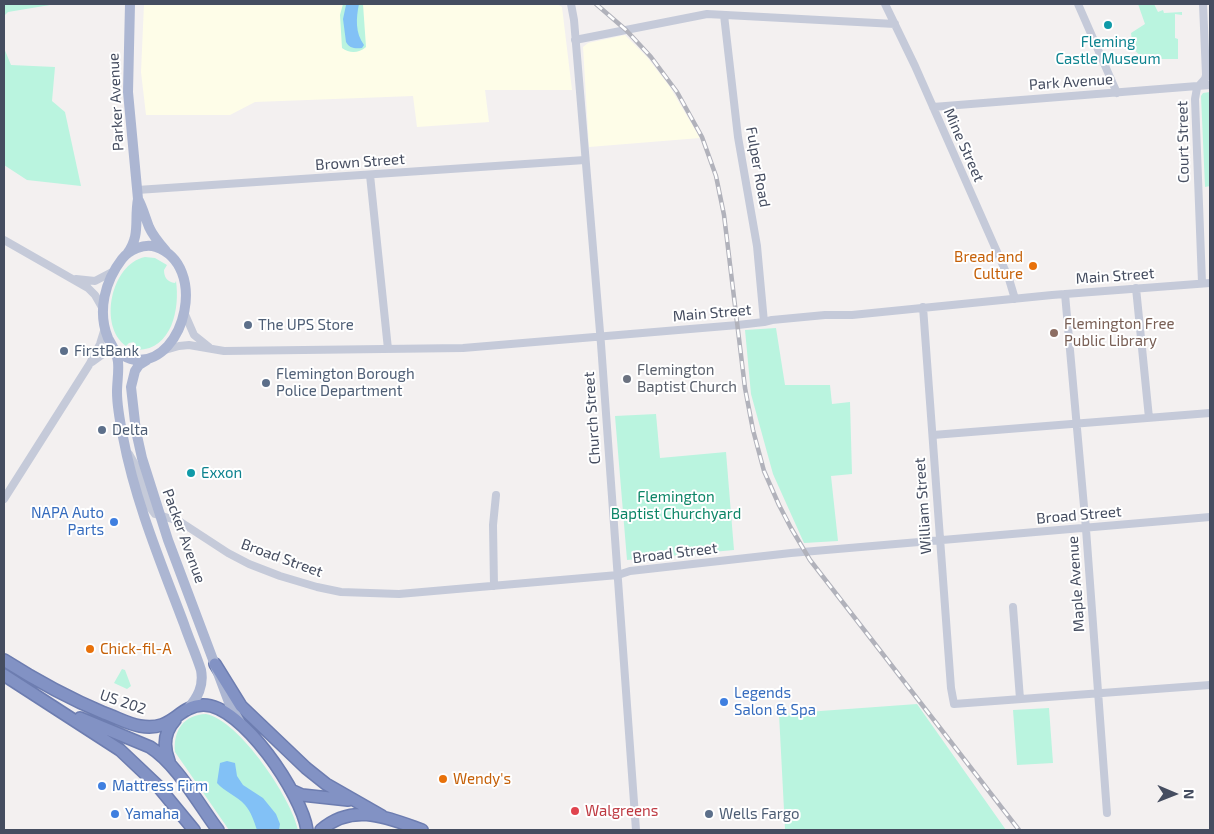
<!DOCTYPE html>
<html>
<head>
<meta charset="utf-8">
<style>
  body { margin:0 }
  #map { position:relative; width:1214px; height:834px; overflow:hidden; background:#f3f0f0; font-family:"Exo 2",sans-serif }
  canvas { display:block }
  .frame { position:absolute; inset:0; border:5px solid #454d60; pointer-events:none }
  .north { position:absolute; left:1149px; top:769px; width:50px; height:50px; -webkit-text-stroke:4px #fff; paint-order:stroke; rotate:91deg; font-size:14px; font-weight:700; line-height:20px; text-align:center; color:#454d60 }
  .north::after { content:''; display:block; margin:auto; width:18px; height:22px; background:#454d60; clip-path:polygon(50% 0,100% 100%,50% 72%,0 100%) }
</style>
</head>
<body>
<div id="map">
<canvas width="1214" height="834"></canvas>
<div class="frame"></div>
<div class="north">N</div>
</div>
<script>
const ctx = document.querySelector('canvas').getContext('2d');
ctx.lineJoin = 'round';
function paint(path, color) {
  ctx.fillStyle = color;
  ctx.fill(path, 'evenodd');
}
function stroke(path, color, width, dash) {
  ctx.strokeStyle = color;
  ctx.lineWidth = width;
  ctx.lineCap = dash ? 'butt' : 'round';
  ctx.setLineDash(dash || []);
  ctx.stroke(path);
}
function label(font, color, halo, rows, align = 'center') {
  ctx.font = font + ' "Exo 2",sans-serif';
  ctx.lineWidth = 4;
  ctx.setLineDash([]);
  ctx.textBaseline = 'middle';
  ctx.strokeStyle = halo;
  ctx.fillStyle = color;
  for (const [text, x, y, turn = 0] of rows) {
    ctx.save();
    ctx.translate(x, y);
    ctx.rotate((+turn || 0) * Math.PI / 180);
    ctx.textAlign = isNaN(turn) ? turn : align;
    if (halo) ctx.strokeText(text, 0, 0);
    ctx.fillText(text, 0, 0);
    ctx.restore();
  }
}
paint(new Path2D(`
  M144 4H557L562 7 572 90H485L489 122 417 127 413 96 255 102 230 115H146L141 72Z
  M625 35 647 57 670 87 700 138 589 147 583 47 588 43Z`), '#fefde8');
paint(new Path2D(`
  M4 4H50V5L8 12 4 16Z
  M343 4H363L366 47C359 53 350 54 342 48L340 15Z
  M1138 4H1154L1158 12 1163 10 1164 13 1182 12V15L1175 14V38L1178 39V59H1144L1133 49 1131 33 1145 24Z
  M4 48 11 65 55 67 52 101 65 112 81 186 27 180 4 165Z
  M1210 92V186L1205 187 1201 96 1203 93Z
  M145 257 155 258 167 265 164 270C164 277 167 282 175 283L176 281C180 309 172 349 138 350L134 342 129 343 126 346C98 326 111 264 145 257Z
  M776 328 785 385H830L832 404 850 402 852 474 831 476 838 541 804 543 773 474 751 394 745 330Z
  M656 414 660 458 726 452 734 550 627 560 615 416Z
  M122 669 125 670 131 686 127 689 114 683Z
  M917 704 1006 830H788L785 829 779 714Z
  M1049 708 1053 763 1017 765 1013 710Z
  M206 714C239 720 292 799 298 830H229L175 752C173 730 184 715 206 714Z`), '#baf4df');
paint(new Path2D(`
  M347 4H359C356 18 355 33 364 45L362 48C355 49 349 48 346 42L343 19 346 5Z
  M227 761 235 763 237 776 243 785 263 798 276 814 280 824 279 830H257C254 821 251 812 245 805 237 796 225 792 217 783L220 763Z`), '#82c1f6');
const highway = new Path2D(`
  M4 660C37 681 68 698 104 713 116 717 128 724 140 726 173 732 177 706 203 705 242 704 302 795 307 830
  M215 664 241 706 306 768 326 784 382 816
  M4 675 120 750 157 785 194 830
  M80 718 150 747C177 764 199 805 218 830
  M169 761C163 746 164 732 175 720
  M291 790 302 795 348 800
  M321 830C353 802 388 818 422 830`);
stroke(highway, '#6d7db0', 14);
stroke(new Path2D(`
  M571 4 574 20 601 344 636 830
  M885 4 915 66 1009 279 1015 299
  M1078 4 1117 93
  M724 15 738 137 757 246 764 322
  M575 40 707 14 895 24
  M933 107 1210 85
  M370 175 388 349
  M137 190 585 160
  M4 240 88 288 95 295 103 309
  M76 279 95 281 114 271
  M1202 283 1195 99 1197 88 1205 79 1206 75 1203 4
  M1136 288 1149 418
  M1065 294 1086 529 1107 813
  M923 307 951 688 954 704 1210 685
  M184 312 194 335 209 347
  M165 350 179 346 189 345 224 351 463 348 738 325 764 322 772 320 825 315H852L1052 295 1210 283
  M92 362 103 354 115 350
  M933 435 1210 413
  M129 454 137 468 149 506 155 514 179 521 228 553 249 564 280 576 317 587 341 592 399 594 618 575 630 571 791 553 1210 517
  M4 499 89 365 100 344 105 328
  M494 586 493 525 496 495
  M1013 607 1020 699`), '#c5cad9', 8);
stroke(new Path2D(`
  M138 199C143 208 145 217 149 227 153 236 159 243 166 251
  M127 254C141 235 134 220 138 199L128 92 130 4
  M116 352C123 355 129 360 137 360 186 362 208 265 156 247 144 243 129 250 122 259 105 281 97 311 108 338 112 346 117 352 118 362 119 372 117 382 117 392 117 407 120 422 123 437 135 501 161 563 184 624 189 639 196 654 201 670 204 686 198 697 187 710
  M147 360 139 365 135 371 131 387 136 431 142 458 168 540 230 705 240 723`), '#acb6d2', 10);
stroke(highway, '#8292c4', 11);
const rail = new Path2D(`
  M596 4 626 30 651 57 677 92 702 137 716 176 724 215 745 388 753 430 764 471 779 505 791 528 810 560 1019 830`);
stroke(rail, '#b1b2bb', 4.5);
stroke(rail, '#fff', 2.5, [8]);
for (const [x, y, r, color] of [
  [1108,25,5,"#0f9aa8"],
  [1033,266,5,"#e8710a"],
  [248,325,5,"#5c6f8a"],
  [1054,333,5,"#8d6e63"],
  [64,351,5,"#5c6f8a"],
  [627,379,5,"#6b7280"],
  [266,383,5,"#5c6f8a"],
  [102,430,5,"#5c6f8a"],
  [191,473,5,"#0f9aa8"],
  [114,522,5,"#3f7fe0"],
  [90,649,5,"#e8710a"],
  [724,702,5,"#3f7fe0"],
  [443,779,5,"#e8710a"],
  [102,786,5,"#3f7fe0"],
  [575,811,5,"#e0444e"],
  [115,814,5,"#3f7fe0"],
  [709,814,5,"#5c6f8a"]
]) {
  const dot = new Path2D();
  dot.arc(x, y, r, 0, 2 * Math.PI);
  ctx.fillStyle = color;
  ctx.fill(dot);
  stroke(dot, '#fff', 2);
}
label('15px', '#0d838f', '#fff', [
  ["Fleming",1108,42],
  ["Castle Museum",1108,59],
  ["Exxon",201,473,"left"]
]);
label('15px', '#454d60', '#fff', [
  ["Park Avenue",1071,82,-4],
  ["Parker Avenue",116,102,-93],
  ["Court Street",1183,142,-91],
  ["Mine Street",964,145,66],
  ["Brown Street",360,162,-4],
  ["Fulper Road",758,167,80],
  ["Main Street",1115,276,-4],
  ["Main Street",712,313,-5],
  ["Church Street",592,418,-94],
  ["William Street",923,506,-94],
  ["Broad Street",1079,515,-5],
  ["Packer Avenue",184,536,70],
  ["Broad Street",675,553,-7],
  ["Broad Street",282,558,20],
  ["Maple Avenue",1076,584,-94],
  ["US 202",123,702,19]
]);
label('15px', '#c56008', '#fff', [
  ["Bread and",1023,257,"right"],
  ["Culture",1023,274,"right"],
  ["Chick-fil-A",100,649],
  ["Wendy's",453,779]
], 'left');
label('15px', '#785e54', '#fff', [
  ["Flemington Free",1064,324],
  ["Public Library",1064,341]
], 'left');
label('15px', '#4e5e75', '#fff', [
  ["The UPS Store",258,325],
  ["FirstBank",74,351],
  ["Flemington Borough",276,374],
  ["Police Department",276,391],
  ["Delta",112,430],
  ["Wells Fargo",719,814]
], 'left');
label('15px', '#5b616d', '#fff', [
  ["Flemington",637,370],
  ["Baptist Church",637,387]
], 'left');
label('15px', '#0c8566', '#fff', [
  ["Flemington",676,497],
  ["Baptist Churchyard",676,514]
]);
label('15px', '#366cbe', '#fff', [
  ["NAPA Auto",104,513,"right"],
  ["Parts",104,530,"right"],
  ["Legends",734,693],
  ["Salon & Spa",734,710],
  ["Mattress Firm",112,786],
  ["Yamaha",125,814]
], 'left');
label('15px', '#be3a42', '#fff', [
  ["Walgreens",585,811]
], 'left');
</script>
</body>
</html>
